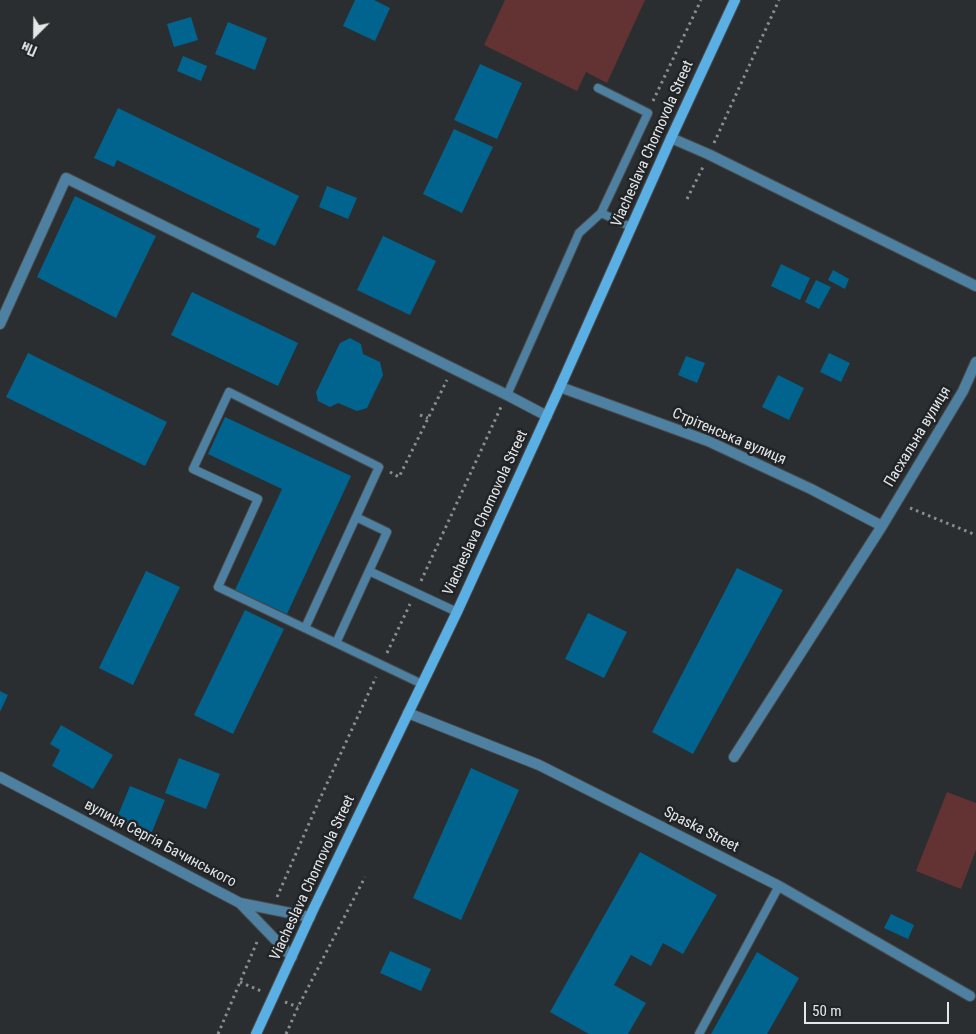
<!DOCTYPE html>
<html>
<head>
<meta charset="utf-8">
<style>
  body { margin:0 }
  #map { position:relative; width:976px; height:1034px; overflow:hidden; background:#2b2e30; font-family:"Roboto Condensed",sans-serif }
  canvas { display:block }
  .north { position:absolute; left:10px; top:10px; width:50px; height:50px; -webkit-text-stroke:4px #212426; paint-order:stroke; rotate:203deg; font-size:14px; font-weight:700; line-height:20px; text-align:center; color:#e4e6e8 }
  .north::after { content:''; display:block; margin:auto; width:18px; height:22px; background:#e4e6e8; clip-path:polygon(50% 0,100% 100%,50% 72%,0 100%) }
  .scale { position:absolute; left:804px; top:1002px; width:145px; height:22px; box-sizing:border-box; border:2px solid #e4e6e8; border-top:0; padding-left:6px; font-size:15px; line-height:18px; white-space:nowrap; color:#e4e6e8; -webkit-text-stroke:4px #212426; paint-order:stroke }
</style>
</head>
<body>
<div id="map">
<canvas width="976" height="1034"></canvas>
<div class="north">Пн</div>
<div class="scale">50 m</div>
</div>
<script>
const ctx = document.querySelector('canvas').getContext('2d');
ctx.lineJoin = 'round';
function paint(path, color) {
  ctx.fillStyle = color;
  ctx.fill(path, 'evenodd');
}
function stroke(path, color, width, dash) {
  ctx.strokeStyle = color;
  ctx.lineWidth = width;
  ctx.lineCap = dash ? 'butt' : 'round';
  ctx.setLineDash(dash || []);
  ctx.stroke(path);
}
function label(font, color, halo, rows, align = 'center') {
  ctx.font = font + ' "Roboto Condensed",sans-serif';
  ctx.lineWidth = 5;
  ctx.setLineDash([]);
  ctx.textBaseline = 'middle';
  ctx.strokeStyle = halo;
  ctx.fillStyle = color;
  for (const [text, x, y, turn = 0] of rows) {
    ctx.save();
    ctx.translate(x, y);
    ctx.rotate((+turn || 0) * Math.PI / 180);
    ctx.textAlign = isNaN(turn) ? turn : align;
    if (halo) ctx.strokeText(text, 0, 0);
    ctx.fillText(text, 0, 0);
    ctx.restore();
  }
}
paint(new Path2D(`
  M505 0H645L607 83 586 72 577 91 484 45Z
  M947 792 976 803V850L961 889 916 871Z`), '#633233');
paint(new Path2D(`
  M355 0H374L390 8 375 41 343 26Z
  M191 17 198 40 174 47 167 24Z
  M228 22 267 38 255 70 215 54Z
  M183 56 207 66 201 81 177 71Z
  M480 64 522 83 497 139 454 120Z
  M118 108 299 196 275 246 256 237 260 229 117 160 114 167 94 158Z
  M454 129 493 147 462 213 423 194Z
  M327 186 357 198 348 219 319 207Z
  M75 196 156 236 116 318 37 277Z
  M383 236 436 261 410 315 357 290Z
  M781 264 810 278 800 300 771 286Z
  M833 270 849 279 845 289 828 280Z
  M816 280 831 287 819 309 805 302Z
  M192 292 298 343 278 386 171 335Z
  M350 338 361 344 363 354 380 362 383 375 367 408 357 411 338 403 330 407 318 401 316 392 340 343Z
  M28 353 167 422 145 466 6 397Z
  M829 353 850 363 841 382 820 372Z
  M686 356 705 363 697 383 678 375Z
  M778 375 804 388 789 420 762 407Z
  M225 417 351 476 287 614 235 590 282 489 208 454Z
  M737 568 783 590 693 754 652 732Z
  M146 571 180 587 133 685 99 668Z
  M245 610 284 629 233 734 194 715Z
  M588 613 627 632 604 678 565 659Z
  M0 691 8 695 0 712Z
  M61 725 113 755 93 789 52 766 60 750 50 744Z
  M179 758 220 774 206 809 165 793Z
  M471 768 519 790 461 920 413 898Z
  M130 786 165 800 151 834 116 820Z
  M640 852 717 895 683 954 663 943 651 966 631 955 614 985 646 1003 628 1034H589L550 1012Z
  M891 914 914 925 908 939 884 928Z
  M390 951 431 969 421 991 380 973Z
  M757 952 799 978 767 1034H711Z`), '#00648f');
const service = new Path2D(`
  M601 213 631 227
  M507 395 579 233 601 213 648 113 598 88
  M356 517 379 467 229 392 193 469 258 499 218 587 336 643 369 571 457 612
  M305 628 356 517 387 532 369 571
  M336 643 422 684
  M699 1034 779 886`);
const minor = new Path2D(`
  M671 138 708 154 976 286
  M0 324 66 178 507 395 547 416
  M560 387 708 441 811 489 882 526
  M408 713 539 765 779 886 970 996
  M734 757 882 526 963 391 976 362
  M0 777 240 903 292 957
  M240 903 310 917`);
const secondary = new Path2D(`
  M256 1034 312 912 457 612 560 387 671 138 735 0`);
stroke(service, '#494b4d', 10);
stroke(minor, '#494b4d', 12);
stroke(secondary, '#494b4d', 12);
stroke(new Path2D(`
  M653 101 701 0
  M714 143 779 0
  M687 199 703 167
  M420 415 428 418
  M390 472 399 477 447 380
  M910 508 976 535
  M421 581 501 407
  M387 653 410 604
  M277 897 318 803 376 677
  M240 982 261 991
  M285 1002 298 1007
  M218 1034 257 942
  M286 1034 298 1007 365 877`), '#8a8d8f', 3, [2.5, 4]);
stroke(service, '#4e81a1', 8);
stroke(minor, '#4e81a1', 10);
stroke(secondary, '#5ab0e4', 10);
label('15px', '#e4e6e8', '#212426', [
  ["Viacheslava Chornovola Street",653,144,-66],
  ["Стрітенська вулиця",729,437,23],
  ["Пасхальна вулиця",918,437,-59],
  ["Viacheslava Chornovola Street",486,513,-65],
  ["Spaska Street",701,830,27],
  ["вулиця Сергія Бачинського",160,844,28],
  ["Viacheslava Chornovola Street",313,878,-65]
]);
</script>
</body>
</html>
